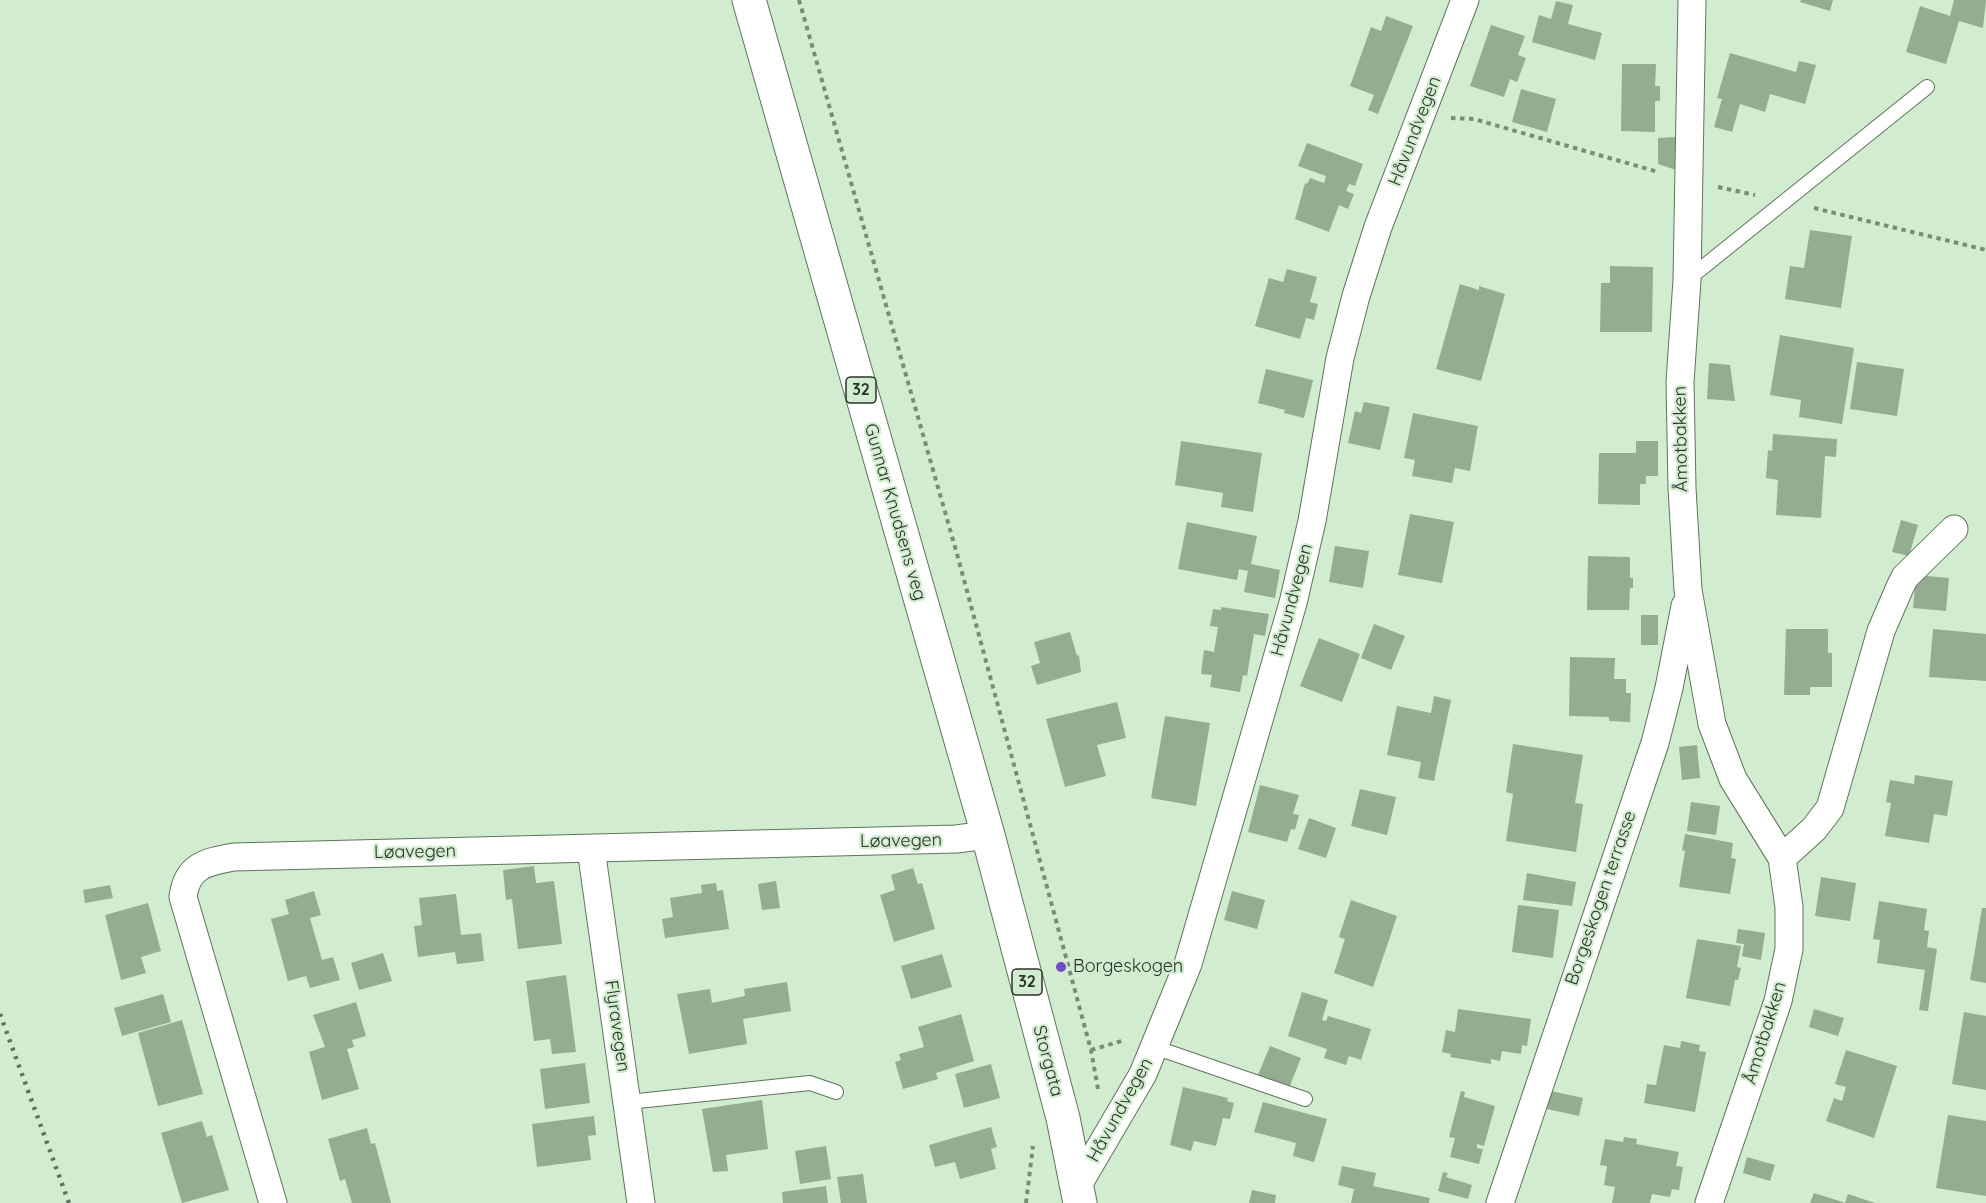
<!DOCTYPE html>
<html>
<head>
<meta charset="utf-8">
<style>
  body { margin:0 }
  canvas { display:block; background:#d2eccf }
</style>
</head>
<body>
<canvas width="1986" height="1203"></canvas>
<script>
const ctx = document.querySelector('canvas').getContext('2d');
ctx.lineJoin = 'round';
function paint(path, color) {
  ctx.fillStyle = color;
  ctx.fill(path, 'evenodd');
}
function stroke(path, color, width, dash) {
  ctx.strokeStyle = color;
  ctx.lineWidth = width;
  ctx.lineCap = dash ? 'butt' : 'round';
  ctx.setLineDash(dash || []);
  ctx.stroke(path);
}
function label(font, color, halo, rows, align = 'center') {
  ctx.font = font + ' Quicksand,sans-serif';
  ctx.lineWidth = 4.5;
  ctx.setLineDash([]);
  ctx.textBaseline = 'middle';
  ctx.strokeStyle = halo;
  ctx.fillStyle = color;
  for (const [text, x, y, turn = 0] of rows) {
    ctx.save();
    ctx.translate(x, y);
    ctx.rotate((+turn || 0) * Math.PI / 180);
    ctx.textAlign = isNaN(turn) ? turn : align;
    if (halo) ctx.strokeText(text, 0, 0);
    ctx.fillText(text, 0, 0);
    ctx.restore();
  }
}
paint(new Path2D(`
  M1801 0H1833L1830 11 1800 2Z
  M1954 0H1986L1983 28 1959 21 1946 64 1906 52 1920 6 1950 16Z
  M1556 1 1573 5 1568 24 1602 33 1595 60 1532 42 1539 15 1551 19Z
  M1386 16 1413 26 1378 114 1368 110 1374 95 1350 86 1371 27 1381 31Z
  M1491 25 1525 36 1518 55 1526 58 1517 82 1510 79 1504 97 1470 86Z
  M1730 53 1796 72 1799 61 1816 65 1805 104 1770 94 1765 112 1740 104 1732 132 1714 127 1722 99 1717 98Z
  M1622 64H1656L1655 86H1660V101H1655V132L1621 131Z
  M1521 89 1556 99 1547 132 1512 122Z
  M1676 137V170L1658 164V138Z
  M1307 143 1363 164 1355 186 1349 184 1346 191 1354 194 1348 209 1339 205 1329 232 1295 219 1305 183 1307 184 1310 178 1324 183 1326 176 1298 166Z
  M1810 230 1852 236 1841 308 1785 299 1790 266 1804 268Z
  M1610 266 1653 267 1652 332H1600L1601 283H1610Z
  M1287 269 1317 277 1310 302 1318 304 1314 320 1306 318 1300 339 1255 326 1269 278 1283 282Z
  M1460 284 1479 290V286L1505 294 1481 381 1436 369Z
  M1780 335 1854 348 1842 424 1799 417 1801 400 1770 395Z
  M1857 362 1904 369 1897 416 1850 409Z
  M1709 363 1730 365 1735 401 1707 399Z
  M1266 369 1313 380 1304 418 1284 413 1285 410 1258 403Z
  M1364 402 1390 407 1380 450 1348 443 1355 411 1361 413Z
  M1413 413 1478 426 1470 471 1455 468 1452 483 1412 476 1415 460 1404 458Z
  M1773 434 1837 439 1836 457 1825 456 1821 518 1776 515 1778 480 1766 478 1768 450 1772 451Z
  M1181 441 1262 453 1253 512 1221 507 1223 493 1175 485Z
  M1636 441H1658V476H1646V484H1640V505L1598 504 1599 453H1636Z
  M1410 514 1454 522 1442 583 1398 575Z
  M1901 520 1918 525 1909 556 1892 552Z
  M1187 522 1257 536 1251 564 1280 570 1275 598 1244 592 1248 571 1239 569 1237 580 1178 569Z
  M1335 546 1369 551 1363 588 1329 582Z
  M1588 556 1630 557V578H1633V588H1630L1629 610H1587Z
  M1916 575 1949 578 1946 611 1913 608Z
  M1221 607 1269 614 1265 636 1254 634 1247 676 1243 675 1240 692 1210 687 1212 675 1201 674 1204 650 1214 652 1218 627 1210 626 1213 609 1221 610Z
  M1641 615H1658V645H1641Z
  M1374 624 1405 636 1391 670 1361 658Z
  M1786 629H1828V653H1832V687H1810V695H1784Z
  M1933 629 1986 634V681L1929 677Z
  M1070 632 1077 656 1079 655 1081 672 1037 685 1031 666 1040 663 1034 642Z
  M1319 638 1360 654 1342 702 1300 686Z
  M1570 657 1615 658 1614 679H1626V693H1631L1630 722 1609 721V717L1569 716Z
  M1434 696 1451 700 1434 781 1418 778 1421 762 1387 755 1397 706 1431 713Z
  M1117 702 1126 738 1097 745 1106 776 1065 787 1046 719Z
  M1165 716 1210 723 1196 806 1151 798Z
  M1513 744 1583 755 1575 803 1583 804 1576 852 1506 841 1513 794 1506 792Z
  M1697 745 1700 778 1682 780 1679 747Z
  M1915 775 1953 781 1947 816 1934 814 1929 843 1885 836 1891 803 1886 802 1890 780 1914 784Z
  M1260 785 1299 795 1293 814 1299 815 1295 830 1291 829 1287 842 1248 832Z
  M1360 789 1396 797 1387 835 1351 826Z
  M1691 802 1720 806 1716 835 1687 831Z
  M1309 818 1336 828 1326 858 1298 849Z
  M1685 834 1733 843 1731 858 1736 859 1730 894 1679 887 1685 851 1682 850Z
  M534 866 536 883 554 881 562 944 518 949 512 899 506 900 503 870Z
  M913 868 918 884 922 883 935 929 894 942 880 895 895 890 891 875Z
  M1527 873 1576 882 1572 906 1523 900Z
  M1821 877 1856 883 1850 921 1815 916Z
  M776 881 780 908 762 910 758 884Z
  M716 883 717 891 723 890 729 929 665 938 662 919 673 917 670 898 702 893 701 885Z
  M110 885 113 898 85 903 83 890Z
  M314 891 321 915 310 918 322 960 333 957 340 980 310 988 306 976 288 981 271 919 289 914 285 900Z
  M1232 891 1265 900 1257 929 1224 920Z
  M456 894 461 935 481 933 484 961 457 964 455 952 418 957 414 926 422 925 419 898Z
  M1351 900 1397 916 1373 987 1334 973 1345 939 1339 937Z
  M1879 901 1927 909 1924 930 1929 931 1927 947 1937 949 1928 1011 1919 1010 1925 970 1877 963 1880 940 1873 939Z
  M148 903 161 951 141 957 146 973 121 980 105 915Z
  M1518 905 1559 910 1553 958 1512 952Z
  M1982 908H1986V983L1970 980Z
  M1738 929 1765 933 1761 960 1742 956 1744 944 1736 943Z
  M1697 939 1741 946 1737 967 1741 968 1738 980H1735L1730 1006 1686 998Z
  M383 953 392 981 359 990 351 963Z
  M942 954 952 987 911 999 901 966Z
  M566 975 576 1052 552 1054 550 1039 534 1041 526 981Z
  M787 982 791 1011 743 1019 747 1044 689 1054 677 994 710 989 712 1003 745 996 744 989Z
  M1302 992 1328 1000 1322 1020 1326 1021 1328 1016 1371 1029 1361 1060 1349 1056 1346 1065 1324 1058 1327 1049 1288 1036Z
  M163 994 171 1022 122 1036 114 1008Z
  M356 1002 366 1036 352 1040 354 1047 347 1049 359 1089 322 1100 309 1052 325 1047 313 1015Z
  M1458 1009 1531 1019 1527 1046 1522 1045 1521 1054 1502 1051 1500 1061 1491 1059V1064L1450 1057 1451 1054 1442 1052 1446 1030 1455 1032Z
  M1814 1009 1844 1018 1838 1036 1809 1027Z
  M1964 1012 1986 1016V1090L1952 1084Z
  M961 1014 974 1061 936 1073 938 1079 903 1089 895 1062 901 1060 899 1054 924 1047 918 1027Z
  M182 1020 203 1094 158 1106 138 1033Z
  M1681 1041 1700 1045 1699 1051 1706 1052 1695 1112 1644 1103 1647 1084 1656 1085 1664 1045 1680 1048Z
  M1270 1046 1301 1058 1289 1088 1258 1075Z
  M1846 1050 1897 1066 1874 1138 1826 1121 1834 1098 1842 1101 1846 1087 1835 1084Z
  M585 1063 590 1103 545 1109 540 1069Z
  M991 1064 1000 1098 964 1108 955 1074Z
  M1183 1087 1228 1098 1227 1101 1234 1103 1230 1119 1223 1118 1216 1146 1194 1141 1191 1151 1170 1145Z
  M1461 1091 1465 1092 1464 1097 1495 1106 1484 1146 1477 1144V1148L1483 1149 1479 1164 1450 1157 1455 1138 1449 1137Z
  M1551 1091 1583 1098 1579 1116 1547 1109Z
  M762 1100 768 1149 726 1155 728 1171 713 1172 702 1109Z
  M1263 1102 1327 1119 1314 1162 1293 1156 1296 1143 1254 1132Z
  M1948 1115 1986 1121V1196L1936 1188Z
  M594 1116 596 1135 588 1136 591 1160 537 1167 532 1124Z
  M202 1121 207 1137 212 1135 229 1190 182 1203 161 1133Z
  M991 1127 997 1147 991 1149 996 1169 960 1179 955 1162 935 1167 929 1145Z
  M367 1128 371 1144 375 1143 391 1203H352L345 1179 340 1181 328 1139Z
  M1624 1137 1637 1139 1636 1144 1679 1152 1676 1166 1683 1167 1679 1190 1672 1189 1670 1197 1652 1194 1650 1203H1612L1615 1187 1604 1185 1607 1166 1600 1165 1605 1139 1623 1142Z
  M826 1146 831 1179 800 1184 795 1151Z
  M1747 1157 1775 1165 1770 1181 1743 1173Z
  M1342 1166 1376 1173 1373 1186 1430 1198 1429 1203H1351L1354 1189 1338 1185Z
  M1443 1172 1448 1173 1446 1177 1472 1185 1468 1199 1438 1191Z
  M863 1174 867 1203H841L837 1177Z
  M826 1186 828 1203H783L782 1192Z
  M1252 1190 1276 1195 1275 1203H1249Z
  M1814 1193 1843 1202V1203H1810Z
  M1848 1194 1875 1203H1845Z`), '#94ad91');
const lane = new Path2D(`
  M1687 280 1927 87
  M1154 1047 1305 1099
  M628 1102 810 1083 836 1092`);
const street = new Path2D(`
  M1692 0 1687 280 1680 382 1682 488 1688 590 1712 724 1733 779 1782 858 1789 907V949L1778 1001 1709 1203
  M591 849 641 1203
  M1782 858 1814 829 1830 808 1881 631 1900 587 1905 577 1954 529
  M1078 1185 1143 1074 1188 964 1293 603 1312 521 1340 358 1356 296 1378 227 1465 0
  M273 1203 183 897C187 865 207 862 234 857L956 839 988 835
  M1500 1203 1655 743 1669 688 1685 606`);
const primary = new Path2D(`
  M749 0 988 835 1063 1118 1080 1203`);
stroke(lane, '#5e755b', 16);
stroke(street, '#5e755b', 29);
stroke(primary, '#5e755b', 35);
stroke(new Path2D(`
  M799 0 957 554 1091 1050 1098 1089
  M1451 118 1474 119 1658 172
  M1718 187 1755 195
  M1814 208 1986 250
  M1091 1050 1125 1040
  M1026 1203 1033 1146`), '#7a8c78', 4, [4.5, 4.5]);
stroke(lane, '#fff', 14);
stroke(street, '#fff', 27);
stroke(primary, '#fff', 33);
stroke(new Path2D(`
  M0 1014 69 1203`), '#61705f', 4.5, [3, 6]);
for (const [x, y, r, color] of [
  [1061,967,6,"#6e4cc5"]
]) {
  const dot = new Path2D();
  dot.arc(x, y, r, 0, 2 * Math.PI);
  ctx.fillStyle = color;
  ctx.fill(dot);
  stroke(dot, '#d2eccf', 2);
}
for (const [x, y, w] of [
  [861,390,30],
  [1027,982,30]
]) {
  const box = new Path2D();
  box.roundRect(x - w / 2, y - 13, w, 26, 4.5);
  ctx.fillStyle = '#d2eccf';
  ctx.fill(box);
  stroke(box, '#293328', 1.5);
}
label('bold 16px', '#293328', null, [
  ["32",861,390],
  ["32",1027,982]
]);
label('18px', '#293328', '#d2eccf', [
  ["Håvundvegen",1415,131,-69],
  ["Åmotbakken",1681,439,-91],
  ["Gunnar Knudsens veg",895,512,74],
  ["Håvundvegen",1292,600,-75],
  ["Løavegen",901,841,-1],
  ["Løavegen",415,852,-1],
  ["Borgeskogen terrasse",1601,898,-71],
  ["Flyravegen",617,1026,82],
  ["Åmotbakken",1765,1033,-73],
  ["Storgata",1048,1061,75],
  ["Håvundvegen",1120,1110,-61]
]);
label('18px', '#293328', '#d2eccf', [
  ["Borgeskogen",1073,967]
], 'left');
</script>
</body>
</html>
